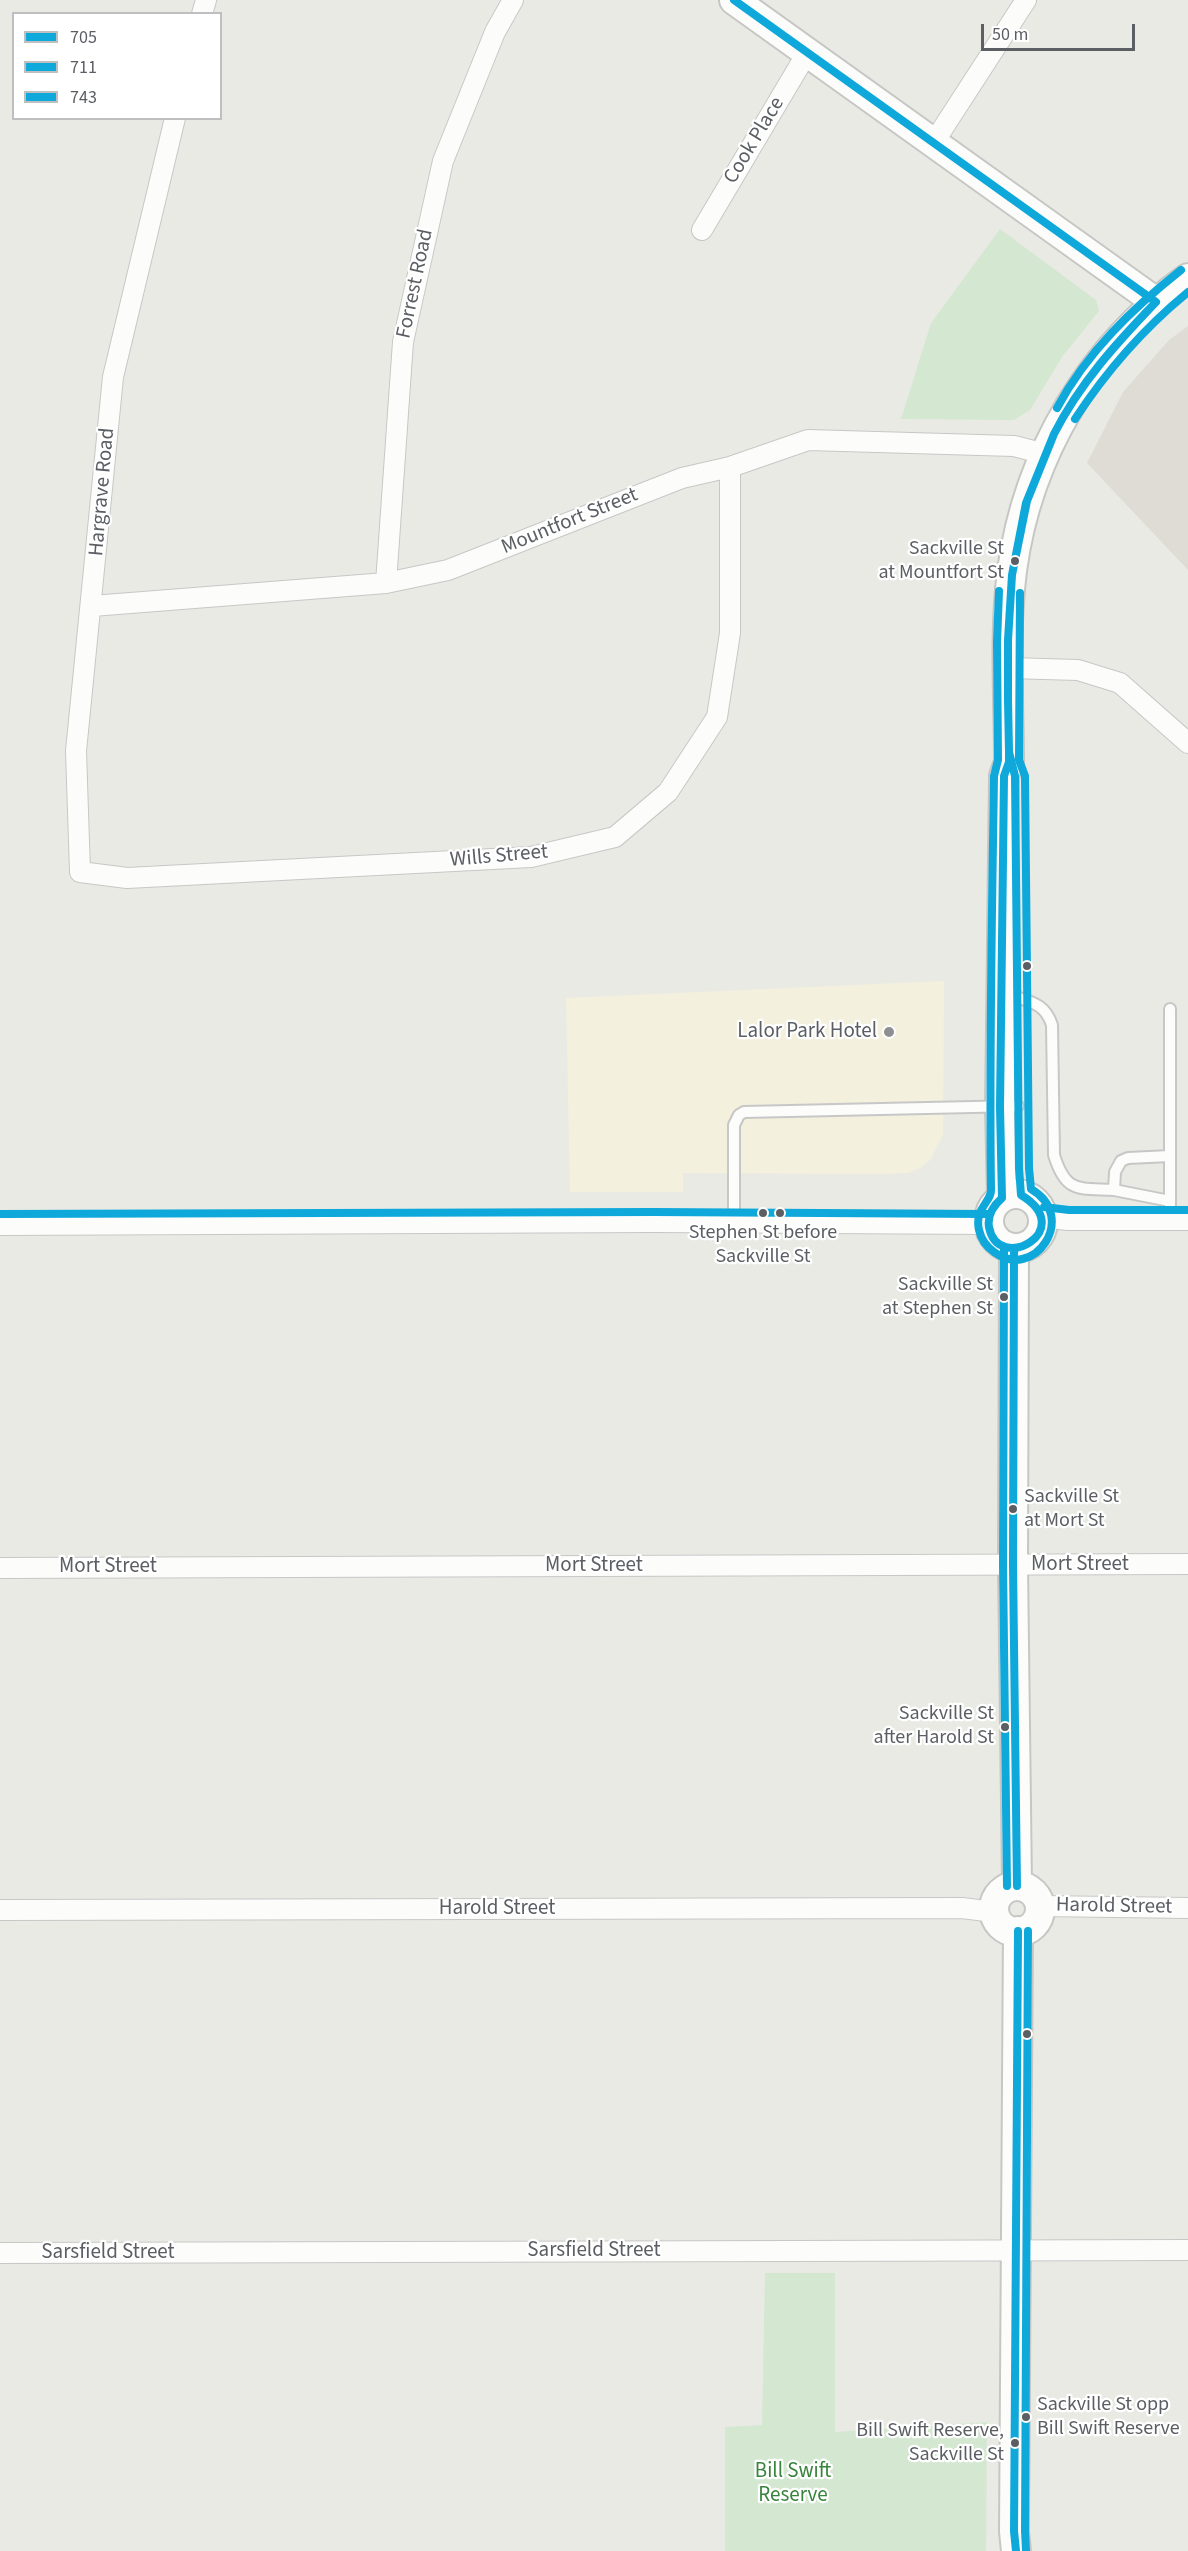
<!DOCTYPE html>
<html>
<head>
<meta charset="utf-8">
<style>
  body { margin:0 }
  #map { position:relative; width:1188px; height:2551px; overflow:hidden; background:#eaeae5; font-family:"Source Sans 3",sans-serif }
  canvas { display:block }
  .legend { position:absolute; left:12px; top:12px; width:210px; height:108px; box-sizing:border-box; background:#fff; border:2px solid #bdbfc1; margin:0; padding:8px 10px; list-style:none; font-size:18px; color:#5b5e63 }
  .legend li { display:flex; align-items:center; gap:12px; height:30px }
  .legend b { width:30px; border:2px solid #bdbfc1 }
  .scale { position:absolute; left:981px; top:24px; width:154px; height:27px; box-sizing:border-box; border:3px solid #5b5e63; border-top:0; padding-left:8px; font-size:18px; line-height:21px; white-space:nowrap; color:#5b5e63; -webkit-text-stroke:4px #fff; paint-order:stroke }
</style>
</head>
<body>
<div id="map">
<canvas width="1188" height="2551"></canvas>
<ul class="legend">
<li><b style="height:8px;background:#0ea8da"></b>705</li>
<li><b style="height:8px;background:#0ea8da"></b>711</li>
<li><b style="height:8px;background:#0ea8da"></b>743</li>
</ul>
<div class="scale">50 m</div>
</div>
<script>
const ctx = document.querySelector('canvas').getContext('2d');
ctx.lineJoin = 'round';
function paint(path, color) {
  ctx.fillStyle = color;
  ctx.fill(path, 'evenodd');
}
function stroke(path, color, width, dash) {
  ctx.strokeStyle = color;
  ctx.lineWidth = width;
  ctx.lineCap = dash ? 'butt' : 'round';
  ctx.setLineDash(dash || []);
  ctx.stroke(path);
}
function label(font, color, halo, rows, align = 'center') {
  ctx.font = font + ' "Source Sans 3",sans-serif';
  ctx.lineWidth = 4.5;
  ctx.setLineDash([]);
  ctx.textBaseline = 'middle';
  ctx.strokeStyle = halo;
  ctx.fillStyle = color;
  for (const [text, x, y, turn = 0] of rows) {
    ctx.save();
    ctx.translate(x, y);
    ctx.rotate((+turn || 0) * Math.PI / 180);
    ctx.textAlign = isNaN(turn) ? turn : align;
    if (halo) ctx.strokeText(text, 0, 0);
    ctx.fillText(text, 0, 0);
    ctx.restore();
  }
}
paint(new Path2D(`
  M944 981 943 1135 931 1159 922 1167 909 1173 879 1174 683 1173V1192H570L566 998Z`), '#f4f0de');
paint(new Path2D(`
  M1188 326V570L1087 463 1123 392 1169 340Z`), '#dedcd5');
paint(new Path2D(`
  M1000 229 1096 300 1099 311 1062 357 1030 410 1014 420 901 419 931 323Z
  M765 2273H835V2432L987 2422 986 2551H725V2427L762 2425Z`), '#d3e7d1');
const lane = new Path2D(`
  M1019 998C1036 1003 1046 1007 1052 1025L1054 1155C1066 1194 1079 1188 1114 1190
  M1170 1009V1220
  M1170 1156 1128 1158 1121 1161 1115 1172 1114 1190 1170 1201
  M734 1222V1125L739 1115 744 1112 1018 1106`);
const street = new Path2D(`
  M202 14 206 0
  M175 118 113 377 76 751 80 872 127 878 531 857 615 837 668 792 717 717 730 633V467
  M934 142 1026 0
  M702 230 807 53
  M386 583 403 342 443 161 495 32 513 0
  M92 606 386 583 448 570 682 478 730 467 808 440 1014 446 1045 454
  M1009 668 1078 670 1120 683 1188 743
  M1043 1217 1068 1220H1188
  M0 1225 653 1222 988 1224
  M0 1568 1188 1564
  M1039 1906 1188 1908
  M0 1910 962 1908 994 1912
  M0 2253 1188 2250`);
const secondary = new Path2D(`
  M734 0 1156 302
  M989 1221a27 27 0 1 1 54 0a27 27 0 1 1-54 0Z
  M1002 1198 1000 1107 1004 776 1009 762C1009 699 1004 633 1012 571 1027 455 1092 346 1188 278
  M1014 1249 1013 1565 1017 1886
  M994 1909a23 23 0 1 1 46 0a23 23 0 1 1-46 0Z
  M1016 2551 1014 2531 1018 1931`);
stroke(lane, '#c7c7c7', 14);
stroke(street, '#c7c7c7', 22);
stroke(secondary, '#c6c7c5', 32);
stroke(lane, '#fcfcfb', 10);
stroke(street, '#fcfcfb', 20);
stroke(secondary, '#fcfcfb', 28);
stroke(new Path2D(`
  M734 0 1156 302
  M1156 302C1117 343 1080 383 1054 434 1080 383 1116 343 1156 302Z
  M1012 575 1026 503 1054 434
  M1012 575 1027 501 1054 434
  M1008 640V700
  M1008 640V700
  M1008 640 1012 575
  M1008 640 1012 575
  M1008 700 1009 752
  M1008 700 1009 752
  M1009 752 1015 776 1019 1168 1021 1195C1079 1230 998 1275 989 1227 987 1215 993 1206 1002 1198L1000 1107 1004 776 1009 762Z
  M1014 1249 1013 1565 1017 1886
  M1016 2551 1014 2531 1018 1931`), '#0ea8da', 8);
stroke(new Path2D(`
  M1057 408C1087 352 1133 308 1181 270
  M1075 419C1107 370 1143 329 1188 292
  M999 591 997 642 998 760 994 776C992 914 989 1051 991 1189 992 1202 974 1208 979 1230 981 1239 987 1247 994 1252 1034 1282 1079 1217 1031 1189L1029 1168 1025 776 1019 760 1020 593
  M1004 1249 1003 1565 1007 1886
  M1026 2550 1025 2531 1028 1931`), '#0ea8da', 8);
stroke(new Path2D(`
  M1044 1207 1069 1210H1188
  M0 1214 653 1212 988 1214`), '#0ea8da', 8);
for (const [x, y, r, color] of [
  [1015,561,5,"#5b5e63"],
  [1027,966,5,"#5b5e63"],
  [889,1032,6,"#8d8f90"],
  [763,1213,5,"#5b5e63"],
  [780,1213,5,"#5b5e63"],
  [1004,1297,5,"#5b5e63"],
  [1013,1509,5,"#5b5e63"],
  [1005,1727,5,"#5b5e63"],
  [1027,2034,5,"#5b5e63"],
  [1026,2417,5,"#5b5e63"],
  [1015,2443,5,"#5b5e63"]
]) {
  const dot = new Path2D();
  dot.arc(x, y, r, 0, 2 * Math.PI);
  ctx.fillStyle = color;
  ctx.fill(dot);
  stroke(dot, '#fff', 2);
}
label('20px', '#5b5e63', '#fff', [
  ["Sackville St",1004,550],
  ["at Mountfort St",1004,574],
  ["Stephen St before",763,1234,"center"],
  ["Sackville St",763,1258,"center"],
  ["Sackville St",993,1286],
  ["at Stephen St",993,1310],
  ["Sackville St",1024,1498,"left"],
  ["at Mort St",1024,1522,"left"],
  ["Sackville St",994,1715],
  ["after Harold St",994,1739],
  ["Sackville St opp",1037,2406,"left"],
  ["Bill Swift Reserve",1037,2430,"left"],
  ["Bill Swift Reserve,",1004,2432],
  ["Sackville St",1004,2456]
], 'right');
label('21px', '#5b5e63', '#fff', [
  ["Cook Place",755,141,-59],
  ["Forrest Road",416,284,-78],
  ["Hargrave Road",103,492,-85],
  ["Mountfort Street",570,522,-22],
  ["Wills Street",499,857,-5],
  ["Mort Street",1080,1565],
  ["Mort Street",594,1566],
  ["Mort Street",108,1567],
  ["Harold Street",1114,1907,1],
  ["Harold Street",497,1909],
  ["Sarsfield Street",594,2251],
  ["Sarsfield Street",108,2253]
]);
label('21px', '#5b5e63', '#fff', [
  ["Lalor Park Hotel",877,1032]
], 'right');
label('21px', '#39843d', '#fff', [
  ["Bill Swift",793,2472],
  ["Reserve",793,2496]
]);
</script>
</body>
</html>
